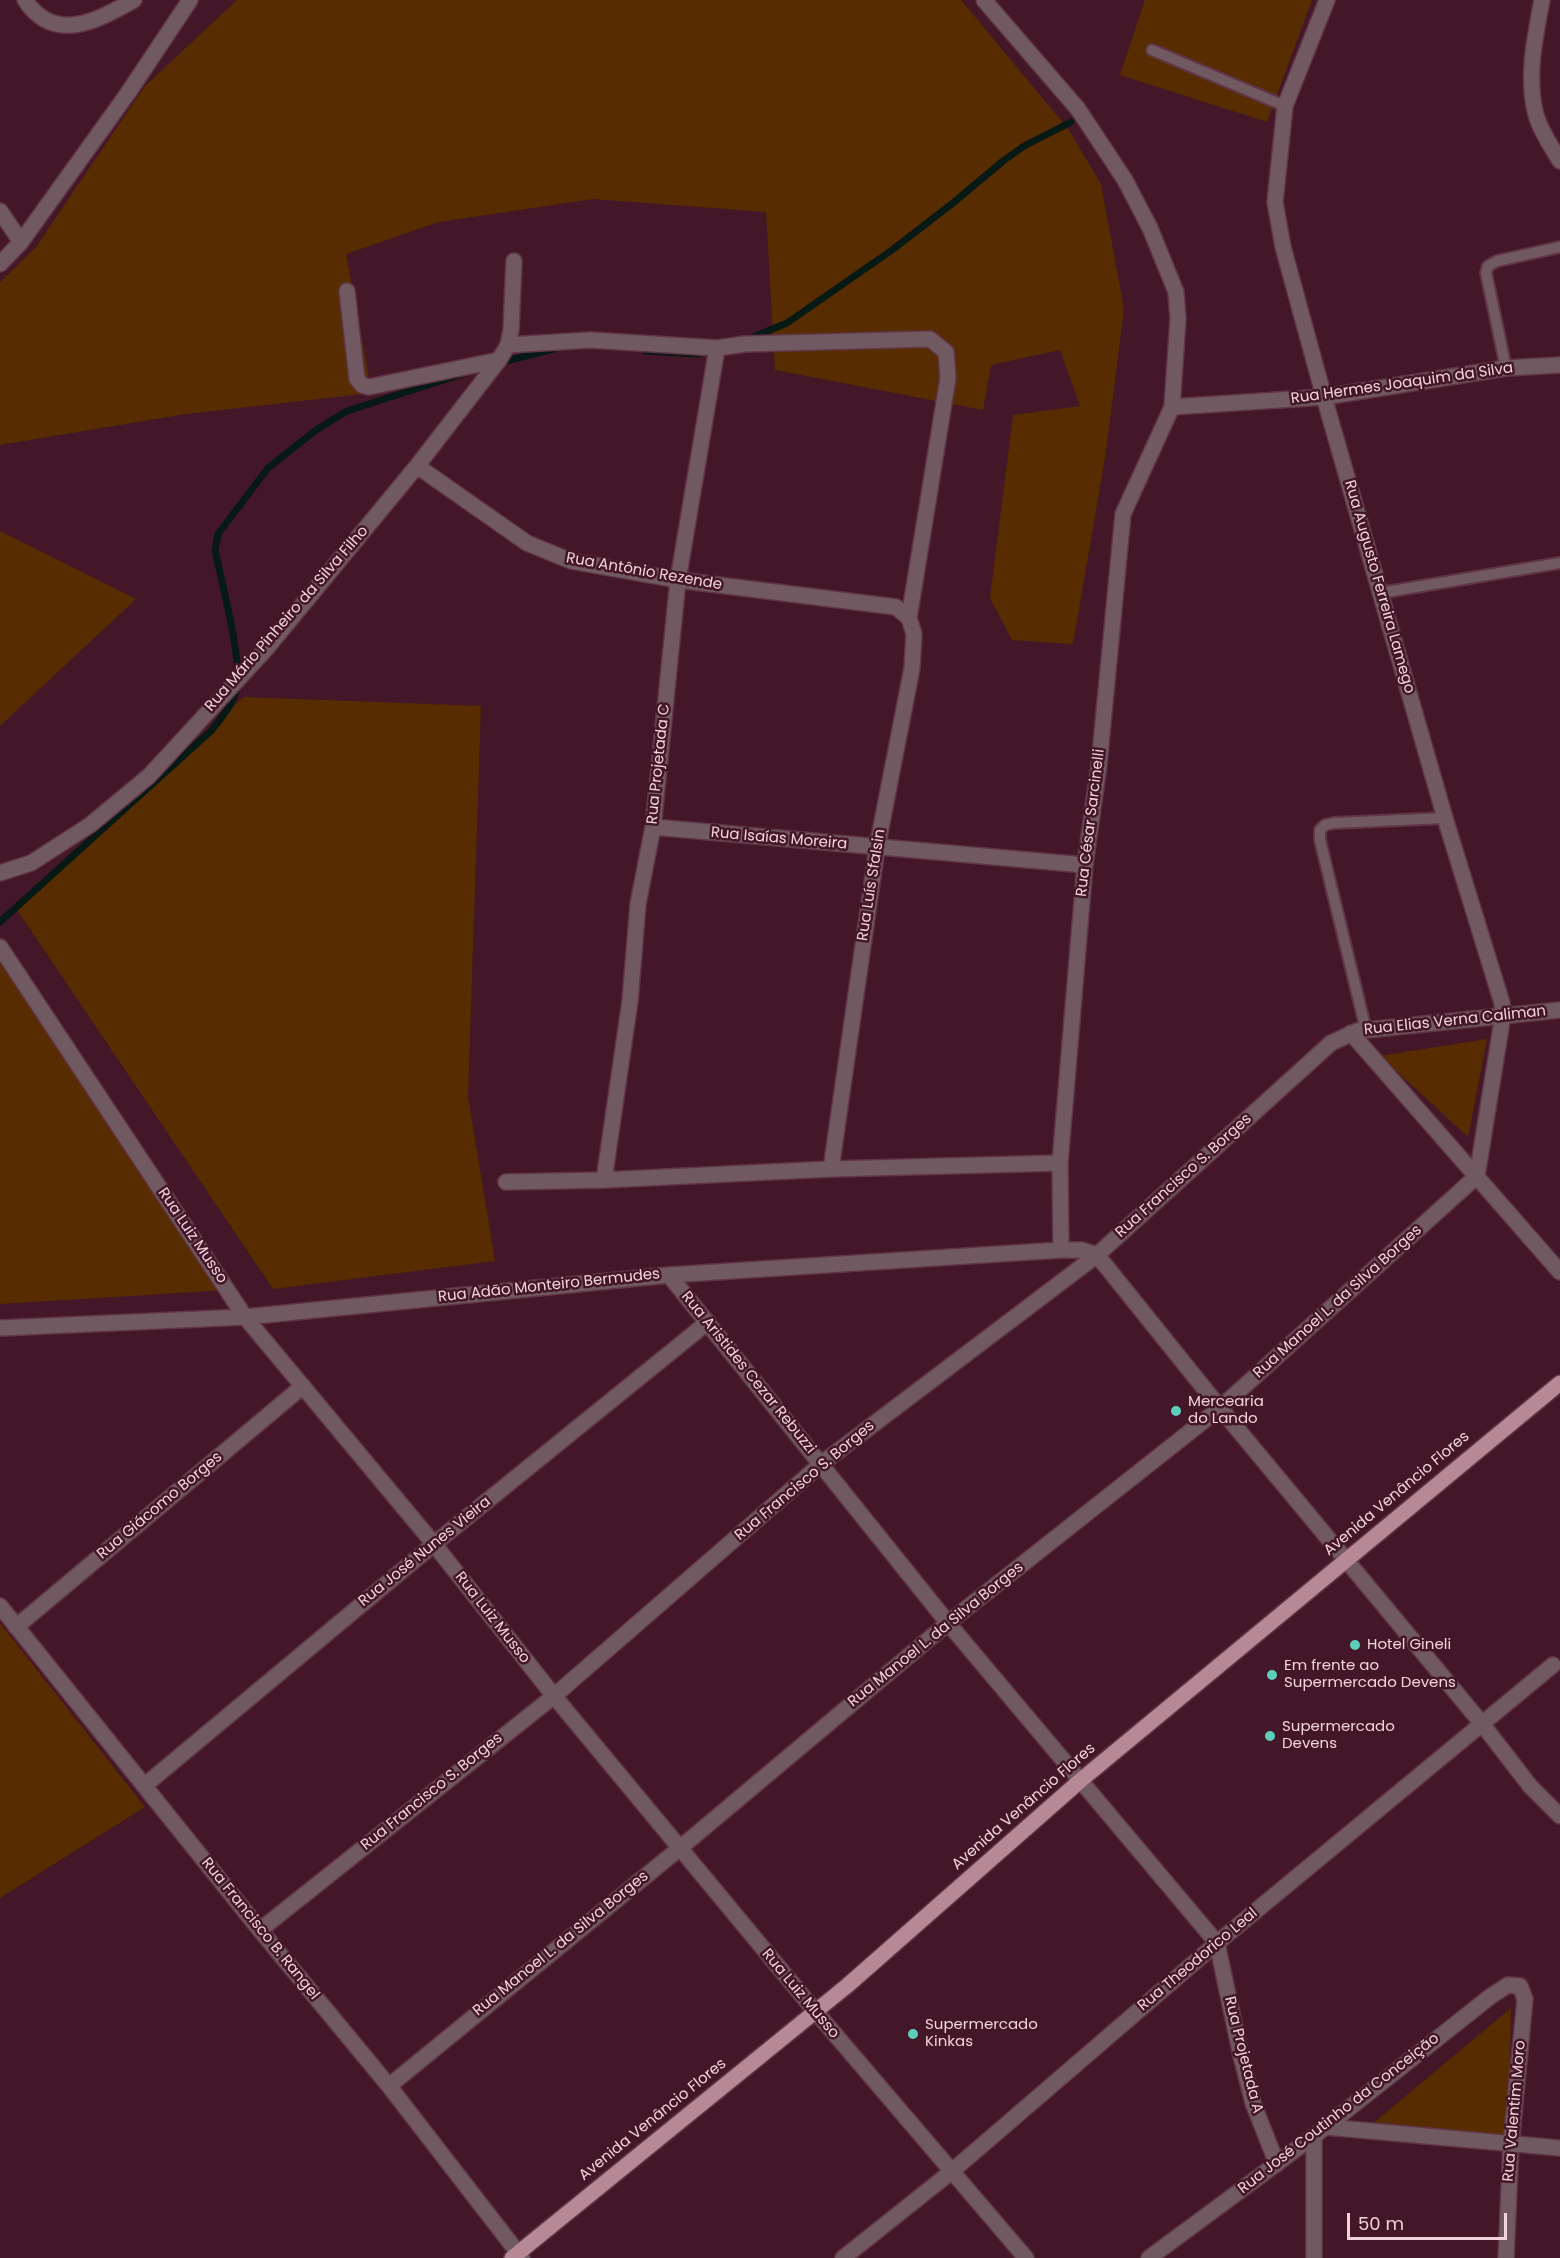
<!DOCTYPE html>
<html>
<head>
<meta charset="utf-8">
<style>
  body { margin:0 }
  #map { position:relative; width:1560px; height:2258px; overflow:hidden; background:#441728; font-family:Poppins,sans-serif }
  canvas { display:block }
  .scale { position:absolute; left:1347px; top:2213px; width:160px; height:27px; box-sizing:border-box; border:3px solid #f1d3db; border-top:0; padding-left:8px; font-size:18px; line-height:21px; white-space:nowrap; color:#f1d3db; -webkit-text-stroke:4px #441728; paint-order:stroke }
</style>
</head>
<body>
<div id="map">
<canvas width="1560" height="2258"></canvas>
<div class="scale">50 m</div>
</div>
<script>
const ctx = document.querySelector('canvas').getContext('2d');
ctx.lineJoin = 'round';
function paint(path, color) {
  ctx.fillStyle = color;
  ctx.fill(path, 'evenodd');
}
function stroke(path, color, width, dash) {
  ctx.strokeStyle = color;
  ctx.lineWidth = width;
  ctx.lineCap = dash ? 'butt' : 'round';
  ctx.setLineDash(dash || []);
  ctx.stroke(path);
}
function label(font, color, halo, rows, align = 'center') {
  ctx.font = font + ' Poppins,sans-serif';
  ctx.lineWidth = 5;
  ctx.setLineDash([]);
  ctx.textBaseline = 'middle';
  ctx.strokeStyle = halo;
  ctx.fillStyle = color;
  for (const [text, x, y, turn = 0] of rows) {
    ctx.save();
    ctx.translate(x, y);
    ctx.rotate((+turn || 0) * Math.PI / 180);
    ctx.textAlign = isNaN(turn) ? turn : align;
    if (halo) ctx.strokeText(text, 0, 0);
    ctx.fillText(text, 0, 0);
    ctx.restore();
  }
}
paint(new Path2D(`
  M237 0H961L1069 130 1101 184 1124 309 1105 458 1073 644 1012 640 990 598 1013 415 1080 406 1060 350 991 365 983 410 775 370 766 212 593 199 439 222 346 254 372 393 186 414 0 445V282L36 247 145 86Z
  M1145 0H1312L1267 122 1120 75Z
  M0 531 136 599 0 726Z
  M244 697 481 706 468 1097 495 1261 273 1289 15 907Z
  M0 955 228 1290 0 1304Z
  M1487 1039 1468 1137 1380 1056Z
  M0 1623 145 1807 0 1898Z
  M1511 2008 1508 2135 1371 2125Z`), '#572c00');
stroke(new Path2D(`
  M746 340 787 323 892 250 953 203 1003 161 1024 146 1071 122
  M646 351 698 354
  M498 363 554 349
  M0 922 212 730C221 718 232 706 236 691 244 664 221 581 215 550L218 534 268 468 316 430 347 411 462 374`), '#061915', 7);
const lane = new Path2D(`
  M1152 50 1285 106
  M1506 368 1486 273 1488 266 1497 261 1560 247
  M1380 593 1560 563
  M1366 1030 1320 840V830L1325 825 1334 823 1445 818`);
const street = new Path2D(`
  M25 0C55 45 98 20 134 0
  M984 0 1078 109 1125 180 1150 228 1176 292 1178 319 1172 407 1123 514 1099 765 1085 865 1060 1163 1061 1250
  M1327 0 1285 106 1275 202 1283 247 1324 397 1445 818 1502 1003 1503 1015 1477 1176
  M1542 0C1535 37 1526 78 1536 115 1541 132 1551 146 1560 161
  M0 211 21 242
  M0 264 21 242 128 93 190 0
  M347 291 357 379 362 385 369 387 499 360
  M508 345 590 340 717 348 745 344 930 339 946 352 948 378 909 618
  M1172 407 1324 397 1506 368 1560 365
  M417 466 527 543 571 561 678 580 896 607 909 618 914 634 912 668 877 848 831 1169
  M653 827 1085 865
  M0 873 31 863 90 825 149 776 266 649 417 466 499 360 508 345 511 330 514 261
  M0 947 245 1317 434 1544 554 1696 815 2011 1026 2258
  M1351 1033 1560 1272
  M604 1180 630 1001 638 904 653 827 678 580 717 348
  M506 1182 604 1180 831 1169 1060 1163
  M669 1275 948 1623 1217 1943 1241 2056 1253 2103 1277 2164
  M0 1328 245 1317 669 1275 1061 1250H1082L1097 1255 1220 1408 1483 1725 1530 1786 1560 1816
  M0 1606 260 1930 389 2086 522 2258
  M16 1627 303 1386
  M144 1786 434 1544 708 1322
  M260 1930 554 1696 821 1464 1097 1255 1331 1043 1357 1031 1560 1010
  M389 2086 680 1848 948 1623 1220 1408 1477 1176
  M1326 2127 1560 2148
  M843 2258 951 2172 1217 1943 1553 1665
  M1149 2258 1314 2136 1491 1996 1508 1985 1520 1986 1525 1999 1511 2144 1506 2258
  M1314 2258V2136`);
const primary = new Path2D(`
  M512 2258 848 1985 1081 1780 1560 1383`);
stroke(lane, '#603545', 14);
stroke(street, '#603545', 18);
stroke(primary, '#603545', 18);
stroke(lane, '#705960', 10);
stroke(street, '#705960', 15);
stroke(primary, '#b78896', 15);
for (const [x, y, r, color] of [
  [1176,1411,6,"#5dceb9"],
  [1355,1645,6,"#5dceb9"],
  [1272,1675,6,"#5dceb9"],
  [1270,1736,6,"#5dceb9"],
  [913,2034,6,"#5dceb9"]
]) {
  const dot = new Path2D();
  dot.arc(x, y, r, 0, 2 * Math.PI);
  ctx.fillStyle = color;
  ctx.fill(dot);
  stroke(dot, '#441728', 2);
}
label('15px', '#f1d3db', '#441728', [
  ["Rua Hermes Joaquim da Silva",1402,384,-8],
  ["Rua Antônio Rezende",644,572,10],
  ["Rua Augusto Ferreira Lamego",1379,587,74],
  ["Rua Mário Pinheiro da Silva Filho",287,619,-49],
  ["Rua Projetada C",659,764,-84],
  ["Rua César Sarcinelli",1091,823,-83],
  ["Rua Isaías Moreira",779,839,5],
  ["Rua Luís Sfalsin",872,885,-81],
  ["Rua Elias Verna Caliman",1455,1021,-6],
  ["Rua Francisco S. Borges",1184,1176,-42],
  ["Rua Luiz Musso",192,1236,56],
  ["Rua Adão Monteiro Bermudes",549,1286,-6],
  ["Rua Manoel L. da Silva Borges",1338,1302,-42],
  ["Rua Aristides Cezar Rebuzzi",748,1373,51],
  ["Rua Francisco S. Borges",805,1481,-40],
  ["Avenida Venâncio Flores",1397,1494,-40],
  ["Rua Giácomo Borges",160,1506,-40],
  ["Rua José Nunes Vieira",425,1552,-39],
  ["Rua Luiz Musso",492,1618,52],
  ["Rua Manoel L. da Silva Borges",936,1635,-39],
  ["Rua Francisco S. Borges",432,1792,-39],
  ["Avenida Venâncio Flores",1024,1807,-41],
  ["Rua Francisco B. Rangel",260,1929,51],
  ["Rua Manoel L. da Silva Borges",561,1944,-39],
  ["Rua Theodorico Leal",1198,1960,-40],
  ["Rua Luiz Musso",800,1994,50],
  ["Rua Projetada A",1243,2055,76],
  ["Rua Valentim Moro",1515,2111,-85],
  ["Rua José Coutinho da Conceição",1339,2114,-38],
  ["Avenida Venâncio Flores",653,2120,-39]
]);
label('15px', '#f1d3db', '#441728', [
  ["Mercearia",1188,1402],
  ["do Lando",1188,1419],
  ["Hotel Gineli",1367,1645],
  ["Em frente ao",1284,1666],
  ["Supermercado Devens",1284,1683],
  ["Supermercado",1282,1727],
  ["Devens",1282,1744],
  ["Supermercado",925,2025],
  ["Kinkas",925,2042]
], 'left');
</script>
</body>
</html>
